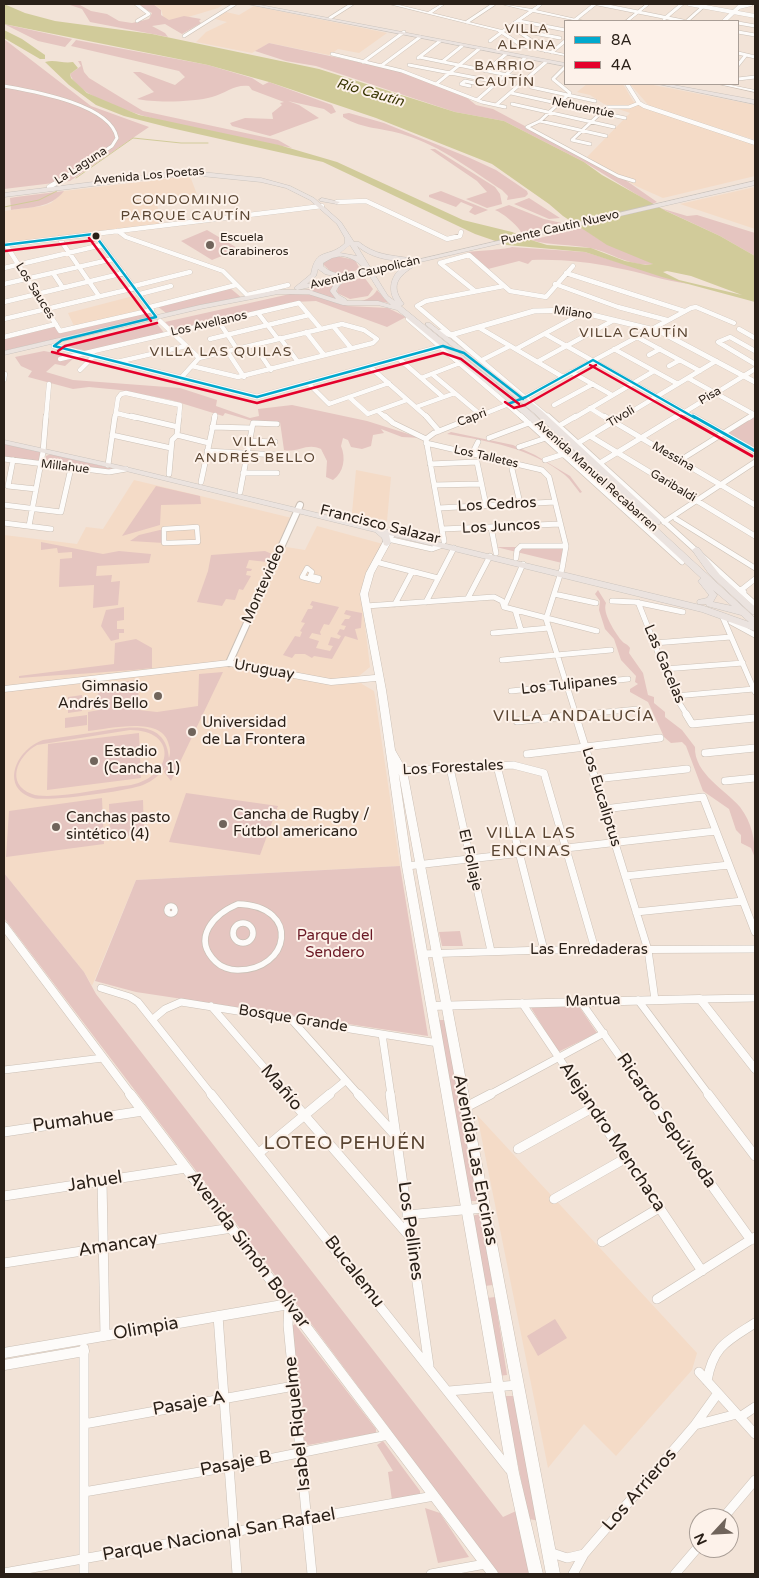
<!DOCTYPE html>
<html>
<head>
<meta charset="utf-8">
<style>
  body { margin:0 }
  #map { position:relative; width:759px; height:1578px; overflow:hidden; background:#f2e3d7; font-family:"Varela Round",sans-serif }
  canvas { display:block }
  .frame { position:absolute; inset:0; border:5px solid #2a2018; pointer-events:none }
  .legend { position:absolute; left:564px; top:20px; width:175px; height:65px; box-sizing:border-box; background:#fdf2ea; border:1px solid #a99e96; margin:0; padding:6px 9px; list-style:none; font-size:15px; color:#2a2018 }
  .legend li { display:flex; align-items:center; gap:10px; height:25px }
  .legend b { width:25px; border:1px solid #a99e96 }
  .north { position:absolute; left:689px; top:1508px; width:50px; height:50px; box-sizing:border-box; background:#fdf2ea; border:1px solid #a99e96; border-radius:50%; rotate:245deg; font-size:14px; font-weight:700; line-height:20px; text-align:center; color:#2a2018 }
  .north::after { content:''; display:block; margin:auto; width:18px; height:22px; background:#70645b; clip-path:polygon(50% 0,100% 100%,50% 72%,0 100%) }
</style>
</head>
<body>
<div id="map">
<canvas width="759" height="1578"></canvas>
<div class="frame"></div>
<ul class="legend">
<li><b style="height:6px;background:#00a9ce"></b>8A</li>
<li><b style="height:6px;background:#e4002b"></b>4A</li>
</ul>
<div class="north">N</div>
</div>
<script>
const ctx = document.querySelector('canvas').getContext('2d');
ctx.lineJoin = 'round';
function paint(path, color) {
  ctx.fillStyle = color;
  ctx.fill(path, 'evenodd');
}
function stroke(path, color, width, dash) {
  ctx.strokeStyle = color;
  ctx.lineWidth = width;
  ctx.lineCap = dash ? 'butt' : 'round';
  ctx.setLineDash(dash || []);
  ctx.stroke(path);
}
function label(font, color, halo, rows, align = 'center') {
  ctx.font = font + ' "Varela Round",sans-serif';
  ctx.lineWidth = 4;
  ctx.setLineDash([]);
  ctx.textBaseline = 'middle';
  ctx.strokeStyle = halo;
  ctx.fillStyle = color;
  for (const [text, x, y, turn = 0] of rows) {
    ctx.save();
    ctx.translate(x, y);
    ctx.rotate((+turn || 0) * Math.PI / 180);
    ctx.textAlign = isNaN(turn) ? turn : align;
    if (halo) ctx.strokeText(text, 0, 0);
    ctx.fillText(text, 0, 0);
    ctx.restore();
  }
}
paint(new Path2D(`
  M153 4H224L218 8 165 24 161 9Z
  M254 6 387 33 359 53 338 49 329 55 269 43 252 53 196 42 206 32 227 22 215 19 226 12 239 15Z
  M587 84H623L633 101 642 107 755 145V176L663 198 636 186 587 157 630 113 604 104 590 95 577 92Z
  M630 84H648L755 105V140L650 107Z
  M190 176 198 197 156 202 163 225 4 244V211L43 206 51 203 64 191Z
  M755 187V229L680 204Z
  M137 295 147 309 74 326 68 313Z
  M356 470 391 477 387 521 352 513Z
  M134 480 292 518 280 546 305 550 317 526 383 544 362 601 370 667 359 676 362 684 374 691 375 696 400 866 136 880 92 986 84 972 4 873V535L77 544 86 527 103 529Z
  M477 1115 697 1353 692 1370 616 1456 584 1424 548 1468Z`), '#f4dbc7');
paint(new Path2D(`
  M67 4 80 5 91 11 107 14 119 21 132 23 149 19 152 13 137 4H153L161 10V15L169 20 184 16 201 19 199 21 201 23 182 34 165 24 152 26 165 33 168 37 90 22 82 9Z
  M4 24 72 39 65 47 38 41Z
  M4 39 91 106 149 127 70 181 4 189Z
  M76 40 208 65 252 78 263 85 269 82 332 105 336 112 331 114 324 109 288 101 299 105 319 118 270 136 232 126 230 123 245 118 273 119 272 113 282 105 280 103 284 102 252 90 249 86C235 84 226 93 212 97 195 102 154 103 137 99L154 92 133 72H140L175 85 185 77 179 71 71 46Z
  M269 43 400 71 466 97 476 105 493 109 624 179 657 202 652 204 584 162 504 121 455 112 316 66 286 61 255 51Z
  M78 61H81L84 72 89 78 143 111 278 140 292 148C250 139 83 115 70 74L81 66Z
  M349 113 384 123 470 158 496 170 527 191 528 194 525 197 507 200 508 196 502 190C471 170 441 146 405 135 382 127 364 130 343 117V114Z
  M430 149H435L495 187 500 194 502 204 487 208 466 199 487 192 477 181Z
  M64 191C51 208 31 207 11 210L10 198 16 197Z
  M441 191 488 210 475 215 469 212 473 207 461 202 456 207 429 197V195Z
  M529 198 560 218 549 219 514 204Z
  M509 205 544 219 566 224 522 234C519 226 503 213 495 210Z
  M660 208 687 216 697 215 755 233V256L720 236Z
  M582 228 599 239 654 264C631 268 611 252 590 248 570 244 552 246 531 240Z
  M207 230 239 249 212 260 181 241Z
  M512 247 585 252 689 284C664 281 641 272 617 268 590 262 560 259 532 260L528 264 519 261 488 269 468 252C477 251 509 249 512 247Z
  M336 256 355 260 360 269 349 273 333 274 323 264 327 260Z
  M364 277 373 289 368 296 350 299 337 293 338 285Z
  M334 283 331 292C340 306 369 305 377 290L389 303C374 300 360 303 345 301 332 300 318 293 305 290Z
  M230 288 242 298 166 313 157 306Z
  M290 294 313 295 348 306 388 308 406 317 387 327 316 301 293 302 174 332 165 322Z
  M152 312 154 316 4 351V339L55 326 59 333Z
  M152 324 158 325 165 334 88 351 63 346Z
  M44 351 75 357 65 366 55 364 46 372 73 380 180 388 217 400 216 406 250 418 259 416 258 409 292 405 367 421 421 438 402 437 381 429 384 433 373 435 371 446 362 449 351 447 348 440 343 438 341 446C346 458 344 472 333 480L326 477 327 461 321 449C307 442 298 453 284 450L280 422H256L225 413 223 416 171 400 120 390 89 387 73 389 28 377 32 371 21 366 15 357Z
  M754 417H755V449L728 433Z
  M451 432 513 445 535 455 570 476 582 492 580 493C575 487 571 480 565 475 531 448 488 441 447 434Z
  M4 442 43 450 41 464 4 459Z
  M51 454 119 470 114 471 45 462 46 456Z
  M156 486 200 496 201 504 161 505 160 525 122 536Z
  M164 529V543L130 541 139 535Z
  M41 542 103 554 119 551 151 554 149 563 97 566 96 576 112 575 111 582 120 581 118 605 93 608 94 585 59 587 60 559 72 558V552L58 553 57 548 41 550Z
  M496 547H564L562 563Z
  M265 551 272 554 267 562 249 560 246 568 252 569 251 571H247L246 575 251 576 243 590 239 589 235 600 226 599 222 606 197 602 208 571 211 555Z
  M598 590 606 603C602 613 615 632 621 640 624 644 628 644 630 648L629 653 643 673 648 695 654 697V703L665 712V717L682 730 695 747C694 774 726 790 740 807 752 823 755 839 755 858L751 848 741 843V835L736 830 729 809 703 791 686 746 682 742 671 743 664 737 648 702 630 692V689L638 684 635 682 636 676 621 660 614 639 605 629 599 610 600 601 595 594Z
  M312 601 339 607 329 625 324 624 320 632 321 635 312 633 309 638 319 641 316 648 330 651 333 646 328 645 331 637 339 639 341 636 337 634 340 629 344 630 346 626 341 625 345 619H349L351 616 344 614 346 610 362 613 361 628 355 629 358 640 345 636 332 659 314 656 312 658 305 654H295L292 658 283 655 295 636 300 637 302 632 300 631 305 623 301 622 308 609H312L313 606 310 605Z
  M124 607V620L117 621V629H124V633H119V639L111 641 101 626 106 610Z
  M136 639 152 648V668C108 673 64 674 19 678V676L114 664 115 643Z
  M223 672 171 781 164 772 166 766C161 774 153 781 143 785 128 791 48 802 33 798 0 788 15 750 43 740 61 737 79 735 97 732 126 728 165 717 169 758 171 752 170 748 168 742 160 716 109 729 88 731V712L99 710 98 685 138 680 139 710 157 712 198 706 199 674ZM130 730C178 730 174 776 131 785 109 787 50 801 32 794 5 784 17 756 37 745Z
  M82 695V711L68 713V697Z
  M87 715V725L65 728V718Z
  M139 733 141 778 47 790 48 744Z
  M186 793 278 806 260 855 169 842Z
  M102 798 104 844 6 857 9 811Z
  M143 800 144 834 110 838 109 804Z
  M400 866 428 1036 136 992 95 981 136 880Z
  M4 873 84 972 96 994 503 1517 516 1511 531 1574H498L260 1255 4 918Z
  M460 931 463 946H442L439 932Z
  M578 1005 597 1033 558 1052 530 1006Z
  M437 1020H446L480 1201H469Z
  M480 1214 493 1285 484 1286 471 1216Z
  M495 1297 507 1375 498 1376 487 1298Z
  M555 1319 567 1338 538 1356 527 1336Z
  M295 1324 376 1429V1433L308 1445 303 1439 292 1326Z
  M504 1396H516L540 1521 529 1519Z
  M383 1441 420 1491V1496L392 1500 388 1472 393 1471 377 1445Z
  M425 1508 440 1513 469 1557 438 1563Z`), '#e5c5c0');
paint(new Path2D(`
  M4 4 25 13 55 21 152 34 319 69 455 112 504 121 584 162 602 175 666 211 720 236 755 256V302L662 277 585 252 507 245 475 234 323 162 171 128 124 116 96 105 69 85 45 62C55 59 63 64 73 62L78 68 70 74 71 78 87 93 139 115 279 145 337 162 463 220 512 232 531 240 547 245 591 248 625 261 646 265 653 264 607 245 563 216 549 204 492 164 376 118 269 82 208 65 4 24ZM667 271 691 276 742 295 679 280 663 272Z
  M4 30 22 39 45 55V59H40L4 38Z`), '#d1cb9a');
stroke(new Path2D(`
  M76 178 133 138 181 143H208
  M4 207 39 200 57 191`), '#d1cb9a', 1);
const pedestrianFar1 = new Path2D(`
  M197 527 198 542 164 543V529Z
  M307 568 312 572 310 576 319 578 318 581 302 577Z`);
const pedestrian = new Path2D(`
  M238 904C302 906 290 971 237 970 230 970 221 967 216 962 191 938 214 914 238 904Z
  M167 910a4 4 0 1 1 8 0a4 4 0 1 1-8 0Z
  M233 933a10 10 0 1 1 20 0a10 10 0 1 1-20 0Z`);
const minorFar4 = new Path2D(`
  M136 4 149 14 137 21
  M598 4 683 21
  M330 18 352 4
  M664 19 682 4
  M575 20 595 4
  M519 21 565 30
  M687 21 706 4
  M467 22 494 4
  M738 23 755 26
  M518 30 560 38
  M518 31 546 51
  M738 32 755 35
  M184 36 235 4
  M490 41 502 32
  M535 41 550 44
  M552 52 565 41
  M738 53 755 57
  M332 54 402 71 482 102 505 107
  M419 57 527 79
  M418 58 440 41
  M363 62 404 32
  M442 62 462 46
  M409 65 497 82
  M738 65 746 55
  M381 66 420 37
  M486 71 506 54
  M738 79 755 77
  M436 84 479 49
  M4 86C32 91 111 104 117 138L112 146 54 184
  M470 86 461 84 465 81 474 83
  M531 87 595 101
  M511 93 625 118
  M477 100 525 58
  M512 104 614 127
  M496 105 546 62
  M540 121 570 93 553 79 565 67
  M606 136 540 121 527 127 618 176 634 181
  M572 140 607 107H629L639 103
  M572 140 590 144`);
const minorFar3 = new Path2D(`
  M49 187 56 183
  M337 202 366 201 447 239 460 236 461 232
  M118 231 126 237 223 271 249 297
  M94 234 156 317
  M59 238 99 296
  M4 245 322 206
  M6 245 60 331 152 310
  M440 263 469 255 510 291 546 297 573 266
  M440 263 475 291
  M4 268 102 245
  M53 273 63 288
  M566 273 684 311
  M4 284 113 259
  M555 284 618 307 667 320
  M134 286 190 272
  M504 286 426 301 417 306 549 418
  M140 294 171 286
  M247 295 288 285
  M4 302 124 273
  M150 307 236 285
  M258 313 278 339
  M4 319 135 288
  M408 319 523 418
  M160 321 199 358 180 379
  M219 322 237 349
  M333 326 351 348
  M478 327 563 377
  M739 329 755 338
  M306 332 324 355
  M545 334 695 418
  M4 337 56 324
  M637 337 700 371
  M280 338 298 362
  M210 339 309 315
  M254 345 271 370
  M516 349 583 313
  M614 349 678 384
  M227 351 244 377
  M755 351 730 337 718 342 755 364
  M649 355 660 349
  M398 358 443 397
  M60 359 299 303 321 329
  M482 360 510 346
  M117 362 186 346
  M537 362 614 320
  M192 366 238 377 373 343 377 339 364 330 342 324 199 358
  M669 366 680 360
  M370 367 428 418
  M80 370 94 356
  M571 372 612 395
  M432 374 481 415
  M421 378 460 363
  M688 378 755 415
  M4 380 5 374
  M309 384 329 404 389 383
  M349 397 368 414 407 400
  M554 405 593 384
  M416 407 455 393
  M590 408 606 418
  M378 411 386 418
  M116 413 136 418
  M46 418 49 384
  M115 418 118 398 121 394 126 393 180 405 179 418
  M214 418 215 415
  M474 418 526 397 691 308 696 307 734 323
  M574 418 654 371
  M621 418 716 361
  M675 418 755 369
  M749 418 755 414`);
const minorFar2 = new Path2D(`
  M131 416 178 427
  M385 416 393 423 426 439
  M426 416 439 431
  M521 416 682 562
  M548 416 755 604
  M604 416 755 505
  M693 416 755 451
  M559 426 576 416
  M212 427 251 428
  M112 435 171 448
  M177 435 209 443
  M590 436 755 536
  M489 438 529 423
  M426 439 434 433 477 416
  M426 439 444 541
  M249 441 275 442
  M426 443 542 470 549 477 566 546 562 569 546 619 576 715
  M578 443 623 416
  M519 447 546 438
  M207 451 278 455
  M472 454 478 442
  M4 459 109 472 126 469
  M13 460 8 486 36 489
  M545 460 564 454
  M679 461 751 416
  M600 463 677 416
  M430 464 477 462 486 505
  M108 465 115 416
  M512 469 520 503
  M243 473H277
  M169 474 172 440 177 435 179 416
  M201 482 215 416
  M434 485 481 484
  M240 492 253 423 277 424
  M4 505 61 512 71 468
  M439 508 555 502
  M676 519 755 568
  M664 522 755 462
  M4 523 51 529
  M29 526 43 452 46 416
  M491 527 496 553
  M442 529 560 524
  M388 539 432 549 443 545
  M516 558 517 550 521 546H566
  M376 562 438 578
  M744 592 741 590 755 579
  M554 594 596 603
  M468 598 490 556
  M612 601 635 602 683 612
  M426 602 454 548
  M638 602 675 696 687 715
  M395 604 412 572
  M366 606 494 597 502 601 504 607
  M504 607 597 631
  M504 607 523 564
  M515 610 521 630
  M723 618 755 692
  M731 622 755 635
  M493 633 549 628
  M654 643 731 637
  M502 660 611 650
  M664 669 743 663
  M511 691 628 679
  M675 696 754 689
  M574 715 638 709`);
const minorFar1 = new Path2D(`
  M575 714 648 950 655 1000
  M686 714 692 724 755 718
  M517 721 587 714
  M705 753 755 748
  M527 754 660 738
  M497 766 544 950
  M450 768 491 951
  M398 771 513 765 544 773 595 949
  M595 779 687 769
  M725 781 755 778
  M604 809 703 797 755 932
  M407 866 716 831
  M625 876 729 865
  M636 912 743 901
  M422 954 544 950 755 949
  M101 988 130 997 138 1002 212 1095
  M700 999 755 998
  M638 1000 709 1095
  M581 1002 647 1095
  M522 1003 584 1095
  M211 1006 288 1095
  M153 1019 165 1009 181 1002 438 1043
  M291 1019 359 1095
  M382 1034 391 1095
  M4 1070 103 1058
  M328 1095 345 1081
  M489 1095 604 1033`);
const minor = new Path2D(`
  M211 1094 509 1469
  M286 1094 410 1237
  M358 1094 395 1135
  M390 1094 429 1366
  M583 1094 702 1271
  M646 1094 751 1240
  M708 1094 755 1156
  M466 1107 491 1094
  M4 1132 143 1111
  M518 1149 592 1108
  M259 1153 330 1094
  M102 1181 105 1336
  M4 1196 186 1168
  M554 1199 626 1158
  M407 1215 484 1208
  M602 1242 659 1208
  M4 1263 232 1228
  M657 1299 755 1237
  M289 1304 288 1325 312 1574
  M218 1316 237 1574
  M84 1348V1574
  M699 1372 755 1434
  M707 1381C713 1346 727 1341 755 1323
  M449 1391 517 1385
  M740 1417 755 1407
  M84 1424 294 1386
  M695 1425 718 1393
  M84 1492 229 1467 388 1435
  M723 1518 755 1480
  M549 1552 567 1558 584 1554
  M4 1573 434 1496
  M431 1574 485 1564
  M573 1574 584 1554 695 1425 737 1414
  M675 1574 699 1546`);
const tertiaryFar4 = new Path2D(`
  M689 4 755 16
  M724 21 739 7 751 4
  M627 84 639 103 644 106 755 143`);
const tertiaryFar3 = new Path2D(`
  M441 332 451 335 534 311 572 310 659 331 755 382
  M54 346 257 397 443 346`);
const tertiaryFar2 = new Path2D(`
  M229 663 300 505`);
const tertiaryFar1 = new Path2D(`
  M4 926 131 1095
  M431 1006 700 999 755 1069`);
const tertiary = new Path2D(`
  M130 1094 493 1574
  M4 1353 289 1304
  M4 1365 84 1351`);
const secondary = new Path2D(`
  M389 4H395L428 12 441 4H445L432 13 502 30 529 11 501 4 532 9 539 4H543L536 10 585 21H578L533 12 504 32 524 45 565 54V56L521 47 497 31Z
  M646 4H650L629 21H625Z
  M718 84H726L755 90V92Z
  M391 527H394L398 529 374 573 368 594 386 690 395 750 407 771 560 1574H546L398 769 412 866 519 1473 543 1574H529L507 1473 402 866 376 681 331 685 229 666 4 692V686L229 660 331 679 375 675 360 594 366 573Z`);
const primary = new Path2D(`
  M247 4H255L565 63V66Z
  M658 84H668L755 100V104Z
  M201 172 261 178 290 186 314 198 341 222 354 242H359C375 255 390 255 409 258V260L407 261C389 261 371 258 357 246L388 296 395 301C385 287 395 264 413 265V267C396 278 391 287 404 304L401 306 529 410 755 618V631L702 612 389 535 391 543 387 546 384 545 382 538 375 532 126 471 4 444V440L126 467 704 606 749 622 741 615 707 606 706 604H698L697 602 698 600 707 598 709 595 698 581 701 578 523 414 397 310 378 305H343L308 294H278L200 309 4 355V351L200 305 278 290H309L336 299 330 291 334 284 338 281 297 290 294 288 311 274C316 246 329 259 345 243V238L337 224 310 200 286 188 261 182 201 176 166 177 4 197V193L166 173ZM350 245 357 256 340 253ZM341 256C369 259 372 289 391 305L378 301H347L346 299 339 295 336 291C343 277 354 279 365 273L362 271C348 274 335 277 323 266V263L332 258ZM318 269 325 274 337 277 307 284 316 276ZM713 590 732 606 713 602 717 595Z
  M755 181V185L381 271 378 269Z
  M322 198 340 202 337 204 320 201 319 200Z
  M426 323H430L540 409 660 520V524H654L534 413 426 325Z
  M696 547 699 548 720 575 755 607V615L752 614 709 574 692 550Z`);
stroke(pedestrianFar1, '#cbc0b6', 5.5);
stroke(pedestrian, '#cbc0b6', 7);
stroke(minorFar4, '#cbc0b6', 4);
stroke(minorFar3, '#cbc0b6', 5);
stroke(minorFar2, '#cbc0b6', 6);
stroke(minorFar1, '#cbc0b6', 8);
stroke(minor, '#cbc0b6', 10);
stroke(tertiaryFar4, '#cbc0b6', 4.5);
stroke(tertiaryFar3, '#cbc0b6', 5.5);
stroke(tertiaryFar2, '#cbc0b6', 8);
stroke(tertiaryFar1, '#cbc0b6', 9);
stroke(tertiary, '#cbc0b6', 11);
stroke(secondary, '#cbc0b6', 1);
stroke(primary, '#cbc4be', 1);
stroke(pedestrianFar1, '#fdfbf9', 4.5);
stroke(pedestrian, '#fdfbf9', 5.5);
stroke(minorFar4, '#fdfbf9', 3);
stroke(minorFar3, '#fdfbf9', 4.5);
stroke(minorFar2, '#fdfbf9', 5);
stroke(minorFar1, '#fdfbf9', 7);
stroke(minor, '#fdfbf9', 9);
stroke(tertiaryFar4, '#fdfbf9', 4);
stroke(tertiaryFar3, '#fdfbf9', 5);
stroke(tertiaryFar2, '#fdfbf9', 6);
stroke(tertiaryFar1, '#fdfbf9', 8);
stroke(tertiary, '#fdfbf9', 10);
paint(secondary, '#fdfbf9');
paint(primary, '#ebe3df');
const primaryBridge = new Path2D(`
  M362 273 381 269`);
stroke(primaryBridge, '#cbc4be', 8, []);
stroke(primaryBridge, '#ebe3df', 7);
stroke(new Path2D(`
  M94 234 156 317
  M4 245 94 234
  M54 346 257 397 443 346 464 353 523 399
  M54 346 62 340 156 317
  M593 360 695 418
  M508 404 526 397 593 360`), '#00a9ce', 2.5);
stroke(new Path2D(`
  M693 416 755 451`), '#00a9ce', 3);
stroke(new Path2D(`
  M89 238 151 321
  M5 251 95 240
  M58 351 65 346 157 323
  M52 352 257 403 443 353 461 359 519 404
  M590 365 684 418
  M505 402 514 408 525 405 596 365`), '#e4002b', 2.5);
stroke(new Path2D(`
  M681 416 752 456`), '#e4002b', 3);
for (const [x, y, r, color] of [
  [96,236,4.5,"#2a2018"],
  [210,245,5,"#70645b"],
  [158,696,5,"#70645b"],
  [192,732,5,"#70645b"],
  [94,761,5,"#70645b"],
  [223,824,5,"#70645b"],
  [56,827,5,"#70645b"]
]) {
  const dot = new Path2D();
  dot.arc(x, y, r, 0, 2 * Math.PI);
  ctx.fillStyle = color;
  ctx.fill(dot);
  stroke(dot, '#fdf2ea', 2);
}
label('12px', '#2a2018', '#fdf2ea', [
  ["Nehuentúe",583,108,12],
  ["La Laguna",81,166,-33],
  ["Avenida Los Poetas",149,176,-5],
  ["Puente Cautín Nuevo",560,228,-13],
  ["Avenida Caupolicán",365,273,-13],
  ["Los Sauces",35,291,58],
  ["Milano",573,313,8],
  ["Los Avellanos",209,324,-13],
  ["Pisa",710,396,-31],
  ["Tivoli",621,417,-31],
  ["Capri",472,418,-21],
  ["Los Talletes",486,457,13],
  ["Messina",673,457,30],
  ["Millahue",65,467,7],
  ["Avenida Manuel Recabarren",596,476,42],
  ["Garibaldi",673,486,31]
]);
label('12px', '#2a2018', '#fdf2ea', [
  ["Escuela",220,238],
  ["Carabineros",220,252]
], 'left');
ctx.letterSpacing = '1px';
label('14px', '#5a4532', '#fdf2ea', [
  ["VILLA",527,29],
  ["ALPINA",527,45],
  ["BARRIO",505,66],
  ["CAUTÍN",505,82],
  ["CONDOMINIO",186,200],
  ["PARQUE CAUTÍN",186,216],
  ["VILLA CAUTÍN",634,333],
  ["VILLA LAS QUILAS",221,352],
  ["VILLA",255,442],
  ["ANDRÉS BELLO",255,458]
]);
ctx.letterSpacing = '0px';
label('italic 14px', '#373400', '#fdf2ea', [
  ["Río Cautín",370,93,16]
]);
label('15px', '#2a2018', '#fdf2ea', [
  ["Los Cedros",497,505,-3],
  ["Francisco Salazar",380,525,14],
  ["Los Juncos",501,527,-3],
  ["Montevideo",264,584,-66],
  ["Las Gacelas",664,664,67],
  ["Uruguay",264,670,10],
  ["Los Tulipanes",569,685,-6],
  ["Los Forestales",453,768,-3],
  ["Los Eucaliptus",601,797,73],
  ["El Follaje",470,860,77],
  ["Las Enredaderas",589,950],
  ["Mantua",593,1001,-2],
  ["Bosque Grande",293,1019,9]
]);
label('15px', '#2a2018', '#fdf2ea', [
  ["Gimnasio",148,687,"right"],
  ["Andrés Bello",148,704,"right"],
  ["Universidad",202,723],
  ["de La Frontera",202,740],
  ["Estadio",104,752],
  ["(Cancha 1)",104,769],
  ["Cancha de Rugby /",233,815],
  ["Fútbol americano",233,832],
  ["Canchas pasto",66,818],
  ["sintético (4)",66,835]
], 'left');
label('15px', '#6a1824', '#fdf2ea', [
  ["Parque del",335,936],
  ["Sendero",335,953]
]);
ctx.letterSpacing = '1px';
label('16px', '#5a4532', '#fdf2ea', [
  ["VILLA ANDALUCÍA",574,717],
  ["VILLA LAS",531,834],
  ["ENCINAS",531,852]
]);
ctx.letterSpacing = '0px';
label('18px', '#2a2018', '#fdf2ea', [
  ["Mañío",281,1088,50],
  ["Pumahue",73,1121,-8],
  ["Ricardo Sepúlveda",666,1121,55],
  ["Alejandro Menchaca",612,1137,56],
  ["Avenida Las Encinas",475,1160,79],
  ["Jahuel",95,1182,-9],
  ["Los Pellines",410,1231,82],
  ["Amancay",118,1245,-9],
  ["Avenida Simón Bolívar",248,1250,53],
  ["Bucalemu",354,1272,52],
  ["Olimpia",146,1329,-10],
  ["Pasaje A",189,1404,-10],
  ["Isabel Riquelme",298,1424,-96],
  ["Pasaje B",236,1464,-11],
  ["Los Arrieros",640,1490,-49],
  ["Parque Nacional San Rafael",219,1535,-10]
]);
ctx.letterSpacing = '1px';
label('19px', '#5a4532', '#fdf2ea', [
  ["LOTEO PEHUÉN",345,1144]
]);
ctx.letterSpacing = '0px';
</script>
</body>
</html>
